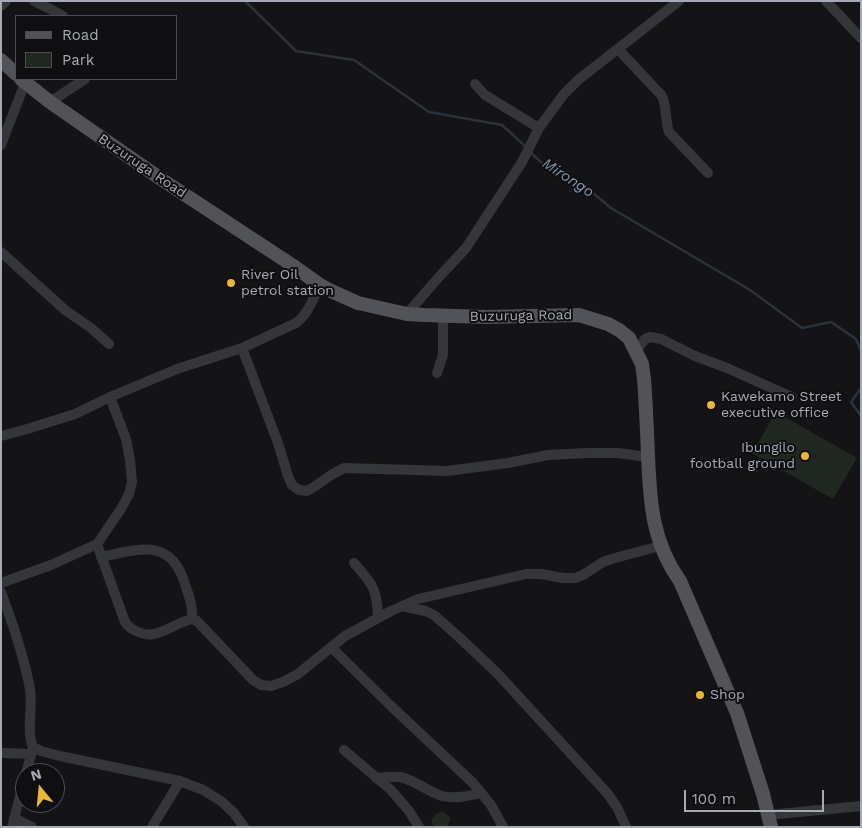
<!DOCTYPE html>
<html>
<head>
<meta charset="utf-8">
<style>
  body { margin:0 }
  #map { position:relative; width:862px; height:828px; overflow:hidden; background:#141416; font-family:"Work Sans",sans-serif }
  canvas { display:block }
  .frame { position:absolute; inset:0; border:2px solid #a6aab5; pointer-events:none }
  .legend { position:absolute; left:15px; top:15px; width:162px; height:65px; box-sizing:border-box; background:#0f0f11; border:1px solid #4b4d53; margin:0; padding:6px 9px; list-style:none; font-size:15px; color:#a6aab5 }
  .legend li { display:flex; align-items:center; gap:10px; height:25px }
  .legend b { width:25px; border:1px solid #4b4d53 }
  .north { position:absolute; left:15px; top:763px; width:50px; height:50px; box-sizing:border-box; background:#0f0f11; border:1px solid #4b4d53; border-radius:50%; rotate:343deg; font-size:14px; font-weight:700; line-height:20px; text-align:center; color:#a6aab5 }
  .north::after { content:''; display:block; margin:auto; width:18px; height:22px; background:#e9b438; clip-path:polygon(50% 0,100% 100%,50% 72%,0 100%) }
  .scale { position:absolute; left:684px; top:790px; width:140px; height:22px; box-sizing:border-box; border:2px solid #a6aab5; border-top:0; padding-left:6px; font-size:15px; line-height:18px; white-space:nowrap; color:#a6aab5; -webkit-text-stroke:4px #0f0f11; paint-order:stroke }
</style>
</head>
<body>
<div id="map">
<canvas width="862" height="828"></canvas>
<div class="frame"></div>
<ul class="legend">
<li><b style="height:6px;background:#515359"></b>Road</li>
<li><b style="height:14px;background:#202821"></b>Park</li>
</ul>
<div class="north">N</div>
<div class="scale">100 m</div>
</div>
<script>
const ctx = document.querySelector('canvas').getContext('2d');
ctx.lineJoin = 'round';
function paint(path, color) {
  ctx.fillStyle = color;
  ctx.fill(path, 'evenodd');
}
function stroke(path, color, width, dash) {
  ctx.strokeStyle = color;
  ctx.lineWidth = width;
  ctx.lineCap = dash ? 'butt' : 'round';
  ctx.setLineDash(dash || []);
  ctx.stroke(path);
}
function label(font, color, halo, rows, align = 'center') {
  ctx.font = font + ' "Work Sans",sans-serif';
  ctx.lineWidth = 4;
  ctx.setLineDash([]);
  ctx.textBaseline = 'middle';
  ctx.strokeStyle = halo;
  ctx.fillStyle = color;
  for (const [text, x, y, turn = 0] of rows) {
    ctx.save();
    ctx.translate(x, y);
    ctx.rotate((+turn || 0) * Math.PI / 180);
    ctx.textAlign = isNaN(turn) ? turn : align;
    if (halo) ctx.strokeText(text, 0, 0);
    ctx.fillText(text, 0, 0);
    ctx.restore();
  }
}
paint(new Path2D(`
  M776 412 857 458 833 499 752 453Z
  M442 811 451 818 447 827H434L431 821 435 815Z`), '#202821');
stroke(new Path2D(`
  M245 1 296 51 354 60 429 112 502 125 526 147
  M529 151 543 164 580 182 611 208 750 290 802 328 831 322 856 339 861 351
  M861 388 851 402 861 416`), '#2b3239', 2.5);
stroke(new Path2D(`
  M34 1 56 12 63 16
  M826 1 861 38
  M1 6 6 1
  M618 49 662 96C667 107 665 120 669 132L708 173
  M475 84 485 95 539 128
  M50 102 85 79
  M1 145 25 83
  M1 252 65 310 91 328 109 344
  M407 314 438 278 466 248 522 162 539 128 564 94 578 80 679 1
  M242 348 278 443 288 476 292 485 299 490 307 491 314 487 331 475 344 468 447 471 508 463 548 455 587 453H618L648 457
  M636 351 645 339 650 337 661 339 695 356 727 368 792 397
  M437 373 443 355V316
  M1 436 24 430 75 414 110 397 177 369 242 348 296 323C308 314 313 299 320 285
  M97 544 125 622C130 630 144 636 154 634 167 631 179 622 192 619L197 621 253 680 261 685 271 686 283 682 298 674 345 636 391 611 418 599 526 574H541L563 578H575L583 575 603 562 615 558 660 546
  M101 557C139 549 171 537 185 584 189 596 193 606 192 619
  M354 563C373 585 377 588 378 618
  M1 583 51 565 97 544 121 509 129 494 132 482 130 460 126 439 110 397
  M1 592C13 624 24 656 30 689 33 707 26 732 33 747L41 751 60 756 180 781 203 790 221 801 234 813 244 827
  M402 606 425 611 434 615 460 638 497 673 607 793 617 807 626 827
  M331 647 391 706 473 783 491 805 503 827
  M344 750 391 790 409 811 419 827
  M1 753 31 754
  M26 773 33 748
  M376 778C384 777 392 776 400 777 415 780 427 791 442 796 455 799 468 796 481 793
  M768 815 861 806
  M14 818 32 827
  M12 827 25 777
  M152 827 180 781`), '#35363a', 10);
stroke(new Path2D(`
  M1 60 16 74
  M21 79 50 102 161 179 292 265 320 285 331 291 358 303 407 314 424 315 487 317 579 315 608 324 619 330 629 338 642 364 644 379C646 405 647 430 648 456 650 502 652 542 680 581L737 713 763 794 771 827`), '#515359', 14);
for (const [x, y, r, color] of [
  [231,283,5,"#e9b438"],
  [711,405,5,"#e9b438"],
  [805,456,5,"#e9b438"],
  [700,695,5,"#e9b438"]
]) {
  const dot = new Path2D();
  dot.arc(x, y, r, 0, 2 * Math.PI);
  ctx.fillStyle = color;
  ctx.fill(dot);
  stroke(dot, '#0f0f11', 2);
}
label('14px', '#a6aab5', '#0f0f11', [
  ["Buzuruga Road",142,166,34],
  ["Buzuruga Road",521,316,-1]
]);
label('14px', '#a6aab5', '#0f0f11', [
  ["River Oil",241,275],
  ["petrol station",241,291],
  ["Kawekamo Street",721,397],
  ["executive office",721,413],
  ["Ibungilo",795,448,"right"],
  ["football ground",795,464,"right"],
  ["Shop",710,695]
], 'left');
label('italic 15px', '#7f97af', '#0f0f11', [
  ["Mirongo",568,178,33]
]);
</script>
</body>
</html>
